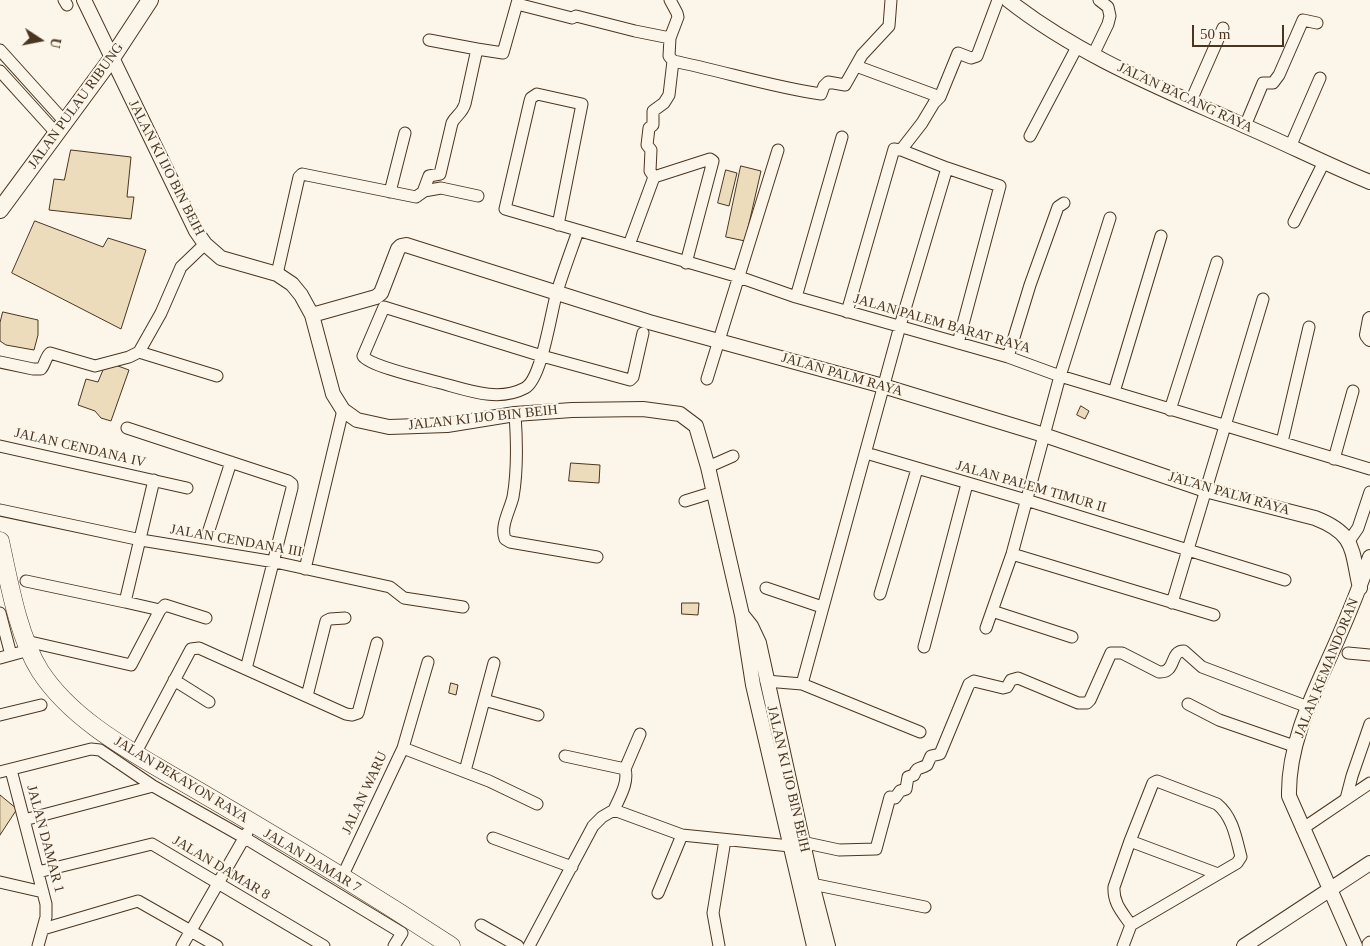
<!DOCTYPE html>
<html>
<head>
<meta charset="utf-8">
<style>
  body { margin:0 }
  #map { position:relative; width:1370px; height:946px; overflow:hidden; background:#fbf6e9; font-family:"Times New Roman",serif }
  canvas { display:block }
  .north { position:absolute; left:15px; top:15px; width:50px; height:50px; -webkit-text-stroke:4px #fbf6e9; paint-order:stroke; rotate:101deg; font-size:14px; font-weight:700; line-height:20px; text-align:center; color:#4a3520 }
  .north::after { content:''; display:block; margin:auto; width:18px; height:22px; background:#4a3520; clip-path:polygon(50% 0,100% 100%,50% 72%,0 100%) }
  .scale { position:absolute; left:1192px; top:25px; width:92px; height:22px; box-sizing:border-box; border:2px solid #4a3520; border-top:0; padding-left:6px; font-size:15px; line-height:18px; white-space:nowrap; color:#4a3520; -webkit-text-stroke:4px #fbf6e9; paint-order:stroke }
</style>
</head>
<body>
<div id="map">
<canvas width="1370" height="946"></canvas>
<div class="north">U</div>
<div class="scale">50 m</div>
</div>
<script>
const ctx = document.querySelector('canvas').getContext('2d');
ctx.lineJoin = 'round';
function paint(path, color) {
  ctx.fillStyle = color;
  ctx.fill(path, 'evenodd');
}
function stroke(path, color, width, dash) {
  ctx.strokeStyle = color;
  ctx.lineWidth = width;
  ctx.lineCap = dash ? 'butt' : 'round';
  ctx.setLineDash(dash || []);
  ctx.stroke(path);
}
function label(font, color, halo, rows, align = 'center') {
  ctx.font = font + ' "Times New Roman",serif';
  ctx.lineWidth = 4;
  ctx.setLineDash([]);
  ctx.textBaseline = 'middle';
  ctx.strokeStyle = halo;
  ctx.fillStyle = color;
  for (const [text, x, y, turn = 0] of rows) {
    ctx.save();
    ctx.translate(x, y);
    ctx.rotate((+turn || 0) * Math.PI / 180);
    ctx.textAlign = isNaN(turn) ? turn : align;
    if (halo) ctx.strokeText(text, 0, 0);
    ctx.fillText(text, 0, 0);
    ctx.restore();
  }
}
const building = new Path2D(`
  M71 150 131 157 127 197H134L131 219 49 210 54 179 64 180Z
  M741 166 761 171 745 241 726 237Z
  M726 170 737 173 729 206 718 203Z
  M35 221 103 247 108 238 146 250 121 329 12 273Z
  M3 312 38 320V335L34 350 6 345 0 341V323Z
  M110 363 129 370 111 421 101 418 95 411 78 405 86 379 98 382 103 370Z
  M1081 406 1089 411 1085 419 1077 415Z
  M571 463 600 465 599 483 569 481Z
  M682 603H699L698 615 682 614Z
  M451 683 458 685 456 695 449 693Z
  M0 795 17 809 0 835Z`);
paint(building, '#ecdcbc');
stroke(building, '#4a3520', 1);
const minor = new Path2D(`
  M64 0 67 5
  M517 4 572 18 576 16 580 17 635 31 670 38
  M429 40 477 49
  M0 50 65 122
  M1093 55 1108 24 1110 16 1108 7 1099 0
  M673 61C723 71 771 87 821 94L824 86 828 82 845 85 862 55 889 26 891 0
  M856 66 940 97
  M0 71 57 134
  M1190 103 1223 28
  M1245 126 1263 83H1273L1279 75 1303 20 1317 23
  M1030 136 1077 47
  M1290 147 1320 78
  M901 150 922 123 934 103 940 97 958 53 971 58 977 56 998 0
  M654 177 650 171 651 150 647 145 649 128 653 125V111L664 103 669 95 673 61 669 56 670 38 678 17 677 13 670 0
  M654 177 710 159 713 161 686 263
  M424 191 441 188 478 196
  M390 192 405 133
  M1294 222 1324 162
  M558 225 582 104 537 94 531 98 530 101 505 209 739 277 796 297 1008 357 1060 376 1370 469
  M578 231C571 251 563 272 557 292 551 311 542 379 525 388 497 403 465 389 437 382 422 378 370 366 363 356L384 307 542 356 630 380 633 377 643 333
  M629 245 654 177
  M277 274 299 177 302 174 416 197 423 192 429 176 440 174 452 123C456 115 462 114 465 104L477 49 503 53 518 0
  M796 297 842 137
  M847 312 894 149 901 150 947 168 1000 186 958 343
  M139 352 161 313 181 267 205 244
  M139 352 217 376
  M1008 357 1030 285 1058 207 1064 203
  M0 362 33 369H41C45 365 45 358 50 353L95 366 129 357 139 352
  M707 379 778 150
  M1114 392 1161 236
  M1170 410 1217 262
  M515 414C517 442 518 469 513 497 510 510 500 526 505 539L510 542 597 557
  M127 428 288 481 292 484V488L246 669
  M1282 442 1309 327
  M0 446 187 488
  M866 453 1026 500 1285 580
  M1334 459 1353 391
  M708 467 733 456
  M685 501 714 492
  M0 510 141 540 275 562 390 587 404 598 463 607
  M208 533 231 462
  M1349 541 1358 528 1370 492
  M1012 554 1214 615
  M305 569 343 410
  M26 581 125 602 154 480
  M766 588 822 607
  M880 594 917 469
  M125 602 160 610
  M1172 603 1263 299
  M992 611 1072 637
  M0 613 11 655
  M986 628 1012 554 1060 376 1110 218
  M26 641 131 665 160 610 165 605 206 618
  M924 647 967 484
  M1348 653 1370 655
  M0 658 29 650
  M174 680 209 702
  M766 681 802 684 920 732
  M802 684 900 326 947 168
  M307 696 326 621 330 619 345 618
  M484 700 538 715
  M1188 704 1219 720 1294 746
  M0 715 41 705
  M403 748 428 662
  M135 754 191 649 199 648 346 714 352 715 358 713 377 643
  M565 756 625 769
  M11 770 46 904V917L38 946
  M465 771 494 663
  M0 772 91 749 100 750 153 786 245 838 402 933 394 946
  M1346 799 1352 776 1370 724
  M614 810C619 798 629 783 625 769L640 734
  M24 820 153 786
  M1302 829 1370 783
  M493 838 572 867
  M1130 841 1218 874
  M802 842 839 850 876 849 890 797 895 798 900 791 906 789 908 777 914 775C917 766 921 769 927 765L931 756 940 754 969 684 974 681 1003 688 1007 687 1011 680 1018 678 1078 703H1087L1090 700 1111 653H1122L1159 672C1177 673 1169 651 1184 651L1202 667 1308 707
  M38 872 152 844 324 946
  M342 877 403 748 489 781 537 804
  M0 882 43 892
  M806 884H812L925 907
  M658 893 682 835
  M481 925 518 946
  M43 929 138 901 217 946
  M1368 944 1370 942
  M182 946 247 833
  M529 946 593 826 602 817 614 810 682 835 790 846
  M719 946 713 913 725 840
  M1123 946 1131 925C1122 912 1113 903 1114 887L1130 841 1153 783 1157 781 1217 804C1233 817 1236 838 1241 857L1237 863 1131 925`);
const tertiary = new Path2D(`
  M84 0 196 231 205 244 221 258 277 274 292 284 301 295 312 315 333 394 343 410 357 420 389 427 447 425 515 414 572 410 643 409 680 414 696 426 708 467 742 615 753 685 814 946
  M1008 0C1079 56 1163 89 1245 126 1287 144 1328 165 1370 182
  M312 315 376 297 381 293 398 249 401 246 406 245 649 322 883 386 1044 435 1205 490 1315 518C1356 534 1351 549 1360 588
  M1370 319 1367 335 1370 339
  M743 616 751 626 759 643 812 884 828 946
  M1244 946 1370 863
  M1355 946 1289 796C1288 749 1308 705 1327 663 1343 628 1358 593 1370 557`);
const secondary = new Path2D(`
  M0 210 112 58 150 0`);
const primary = new Path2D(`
  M0 541C9 582 18 636 40 671 70 717 123 747 169 774 197 790 224 806 251 822 319 862 385 903 451 946`);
stroke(minor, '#4a3520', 13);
stroke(tertiary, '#4a3520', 16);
stroke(secondary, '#4a3520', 18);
stroke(primary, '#4a3520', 19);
stroke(minor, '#fbf6e9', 11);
stroke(tertiary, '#fbf6e9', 14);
stroke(secondary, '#fbf6e9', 16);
stroke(primary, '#fbf6e9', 18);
label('14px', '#4a3520', '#fbf6e9', [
  ["JALAN BACANG RAYA",1185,98,25],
  ["JALAN PULAU RIBUNG",76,106,-54],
  ["JALAN KI IJO BIN BEIH",166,168,63],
  ["JALAN PALEM BARAT RAYA",942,324,16],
  ["JALAN PALM RAYA",842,375,16],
  ["JALAN KI IJO BIN BEIH",483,418,-6],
  ["JALAN CENDANA IV",80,448,13],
  ["JALAN PALEM TIMUR II",1031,487,16],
  ["JALAN PALM RAYA",1229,494,16],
  ["JALAN CENDANA III",236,541,10],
  ["JALAN KEMANDORAN",1327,668,-68],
  ["JALAN KI IJO BIN BEIH",788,779,77],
  ["JALAN PEKAYON RAYA",181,780,31],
  ["JALAN WARU",365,793,-65],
  ["JALAN DAMAR 1",45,839,75],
  ["JALAN DAMAR 7",312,861,31],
  ["JALAN DAMAR 8",221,868,31]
]);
</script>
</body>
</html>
